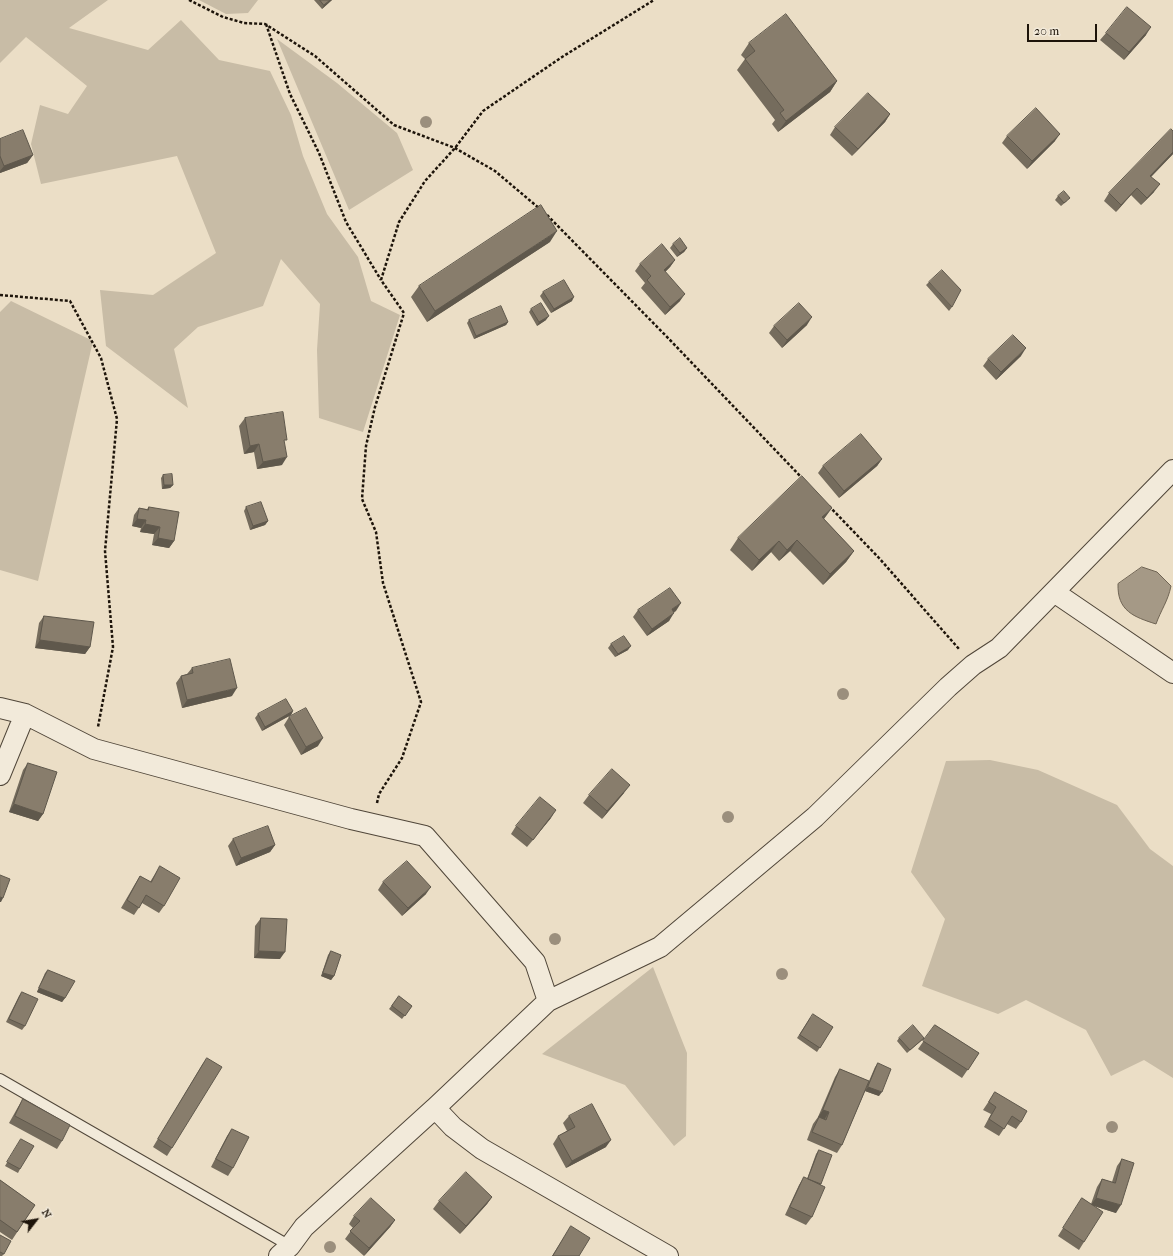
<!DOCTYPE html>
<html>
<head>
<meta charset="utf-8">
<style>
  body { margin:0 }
  #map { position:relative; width:1173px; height:1256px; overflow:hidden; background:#ebdec6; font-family:"IM FELL French Canon",serif }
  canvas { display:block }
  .north { position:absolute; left:16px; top:1200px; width:40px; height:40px; -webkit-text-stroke:3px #f2eada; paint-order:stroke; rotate:59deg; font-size:11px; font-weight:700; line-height:16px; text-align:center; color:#1d140a }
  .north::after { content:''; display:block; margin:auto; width:14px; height:18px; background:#1d140a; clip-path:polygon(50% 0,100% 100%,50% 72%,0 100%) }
  .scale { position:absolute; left:1027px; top:24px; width:70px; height:18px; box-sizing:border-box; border:2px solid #1d140a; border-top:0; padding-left:5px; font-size:12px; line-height:14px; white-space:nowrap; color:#1d140a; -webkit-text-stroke:3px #f2eada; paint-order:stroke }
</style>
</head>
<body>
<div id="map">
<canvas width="1173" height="1256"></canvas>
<div class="north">N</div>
<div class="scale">20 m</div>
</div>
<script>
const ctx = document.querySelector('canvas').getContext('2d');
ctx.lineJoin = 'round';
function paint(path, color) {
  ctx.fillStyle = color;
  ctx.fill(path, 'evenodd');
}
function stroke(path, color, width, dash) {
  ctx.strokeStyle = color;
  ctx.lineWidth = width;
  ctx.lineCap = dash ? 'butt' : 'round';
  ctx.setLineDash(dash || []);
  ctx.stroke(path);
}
paint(new Path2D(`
  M0 0H108L69 28 148 50 181 20 219 60 270 71 291 115 303 156 327 214 358 257 371 301 400 315 363 432 319 418 317 350 320 304 281 259 263 306 198 327 174 349 188 408 106 346 100 290 153 295 216 253 177 156 41 184 31 144 40 105 68 114 87 86 26 37 0 63Z
  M199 0H258L248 13 226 14Z
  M277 39 337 83 397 133 413 170 349 210Z
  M11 301 93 341 38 581 0 570V312Z
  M990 760 1038 770 1117 805 1150 849 1173 866V1078L1144 1060 1111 1076 1086 1030 1026 1000 998 1014 922 986 945 919 911 872 946 761Z
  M653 967 687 1053 686 1136 674 1146 625 1085 542 1054Z`), '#c8bca6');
const water = new Path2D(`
  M1142 567 1157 572 1171 586C1168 601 1161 610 1156 624 1134 617 1117 611 1118 584Z`);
paint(water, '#a59986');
stroke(water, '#6f6454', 1);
const lane = new Path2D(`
  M0 1079 290 1246`);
const street = new Path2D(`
  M1054 592 1173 673
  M0 708 25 714 94 749 351 819 425 836 535 962 548 1001 435 1108 453 1127 482 1149 668 1256
  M0 775 25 714
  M548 1001 660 947 815 817 948 687 973 665 999 648 1173 470
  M279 1256 290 1246 304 1227 435 1108`);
stroke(lane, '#504639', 12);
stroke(street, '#504639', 22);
stroke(new Path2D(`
  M189 0 223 17 244 23 265 24 315 56 394 125 455 148 495 171 540 209
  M266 24 290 94 319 153 346 222 381 280
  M547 215 670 340 802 478
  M0 295 70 301 101 358 117 419 105 551 113 647 98 727
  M829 506 879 558 959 649
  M377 803 379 794 402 758 421 702 383 583 376 532 362 499 366 446 375 407 404 313 381 280 399 222 425 181 455 148 483 111 562 57 654 0`), '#1d140a', 2.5, [3, 2]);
stroke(lane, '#f2eada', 10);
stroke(street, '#f2eada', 20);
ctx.fillStyle = '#9b8f7d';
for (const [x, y] of [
  [426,122],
  [843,694],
  [728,817],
  [555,939],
  [782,974],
  [1112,1127],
  [330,1247]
]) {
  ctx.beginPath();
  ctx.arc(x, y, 6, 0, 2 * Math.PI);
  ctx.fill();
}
paint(new Path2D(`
  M314 0H332L322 9Z
  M1106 33 1146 35 1124 60 1100 40Z
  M749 43 837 81 830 92 778 132 772 124 775 120 737 70 745 59 741 55Z
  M890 114 885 122 852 156 830 135 835 127Z
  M1173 131V154L1151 177 1154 192 1141 205 1131 195 1116 212 1104 201 1109 193Z
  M1007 136 1055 141 1027 169 1002 143Z
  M0 139 33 155 27 163 0 173Z
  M1058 196 1067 201 1061 206 1055 200Z
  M550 242 427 322 411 297 419 286Z
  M673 244 687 248 684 252 677 257 670 248Z
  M675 260 670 267 665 272 680 301 665 315 641 288 645 283 635 271 640 264Z
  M929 282 952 307 949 311 926 285Z
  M543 292 572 301 551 313 540 296Z
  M531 309 546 320 537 326 529 312Z
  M469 320 508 322 506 325 474 339 467 323Z
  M807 325 782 348 769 333 774 326Z
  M1021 356 996 380 983 366 988 359Z
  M245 418 282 465 257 469 254 452 244 454 239 426Z
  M882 459 877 466 839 498 818 473 823 466Z
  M163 475 173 485 170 488 162 489 161 478Z
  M149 507 174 541 169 548 152 545 154 534 140 532 141 528 132 526 134 515 139 508 147 509Z
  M246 507 268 521 265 525 250 530 244 511Z
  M824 519 854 551 846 562 823 585 790 551 779 561 771 552 752 571 730 550 738 538Z
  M638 610 676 611 673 612 669 621 647 636 633 617Z
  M44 616 90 647 85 654 35 648 39 623Z
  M611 644 628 650 615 657 608 648Z
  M192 668 232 696 182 708 176 683 181 676 187 674Z
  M293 711 291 715 262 731 255 718 258 714Z
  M289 717 318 746 301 755 284 725Z
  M28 763 43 814 38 821 9 812 23 770Z
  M624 793 602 819 583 803 589 795Z
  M551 818 527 847 511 834 516 826Z
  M233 839 275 845 270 852 236 866 228 846Z
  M160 866 164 906 159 913 142 903 134 915 121 908 135 884 140 876 150 882Z
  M383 882 426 894 402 916 378 890Z
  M261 918 280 959 254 958 255 926Z
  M331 951 334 976 331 980 321 976 328 955Z
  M48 970 65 998 62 1002 37 992 45 973Z
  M22 992 25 1026 22 1030 6 1022 19 996Z
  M399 996 412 1006 402 1019 389 1009Z
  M810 1018 833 1027 817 1052 797 1038Z
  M935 1025 979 1053 962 1078 918 1049Z
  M899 1038H924L921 1041 907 1053 897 1041Z
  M207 1058 172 1148 167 1156 153 1147 202 1065Z
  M878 1063 879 1096 865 1091 842 1145 837 1153 807 1140 813 1124 818 1117 835 1077 840 1069 869 1081 875 1067Z
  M995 1092 1021 1122 1016 1129 1007 1124 999 1136 984 1127 991 1114 983 1110Z
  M23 1099 62 1141 57 1149 9 1123 18 1107Z
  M569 1116 606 1147 566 1168 553 1144 558 1136 567 1131 563 1123Z
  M232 1129 233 1168 228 1176 211 1167 227 1136Z
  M21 1139 20 1169 18 1173 5 1166Z
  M819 1150 821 1185 812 1217 806 1225 785 1215 799 1185 804 1177 807 1179 816 1154Z
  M1122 1159 1116 1213 1094 1206 1084 1242 1079 1250 1058 1236 1082 1198 1091 1204 1097 1187 1102 1179 1112 1182 1117 1166Z
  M0 1180 35 1205 12 1240 0 1232Z
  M492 1197 487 1204 460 1234 433 1209 439 1201Z
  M354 1216 395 1220 390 1227 364 1256 345 1239 353 1228 349 1224Z
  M571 1226 579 1256H552L566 1234Z
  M0 1235 4 1254 2 1256H0Z`), '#756c5d');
paint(new Path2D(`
  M330 0H332L322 9 324 5Z
  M1151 27 1146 35 1124 60 1129 52Z
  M837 81 830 92 778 132 786 121Z
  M890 114 885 122 852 156 858 149Z
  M1060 134 1055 141 1027 169 1032 161Z
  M1173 152V154L1145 183 1150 176Z
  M33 155 27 163 0 173V171L4 166Z
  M1160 184 1154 192 1141 205 1147 198Z
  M1137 188 1131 195 1116 212 1121 205Z
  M557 231 550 242 427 322 435 311Z
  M687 248 684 252 677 257 680 253Z
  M675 260 670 267 659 278 664 270Z
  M685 294 680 301 665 315 670 307Z
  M574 297 572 301 551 313 554 309Z
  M549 316 546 320 537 326 539 322Z
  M812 317 807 325 782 348 787 340Z
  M508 322 506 325 474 339 476 336Z
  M1026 348 1021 356 996 380 1001 372Z
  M259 444 254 452 244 454 250 446Z
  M287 457 282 465 257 469 263 462Z
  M882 459 877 466 839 498 844 491Z
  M164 485H173L170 488 162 489Z
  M832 508 824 519 814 529 822 517Z
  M137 519 146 520 141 528 132 526Z
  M268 521 265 525 250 530 253 526Z
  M145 524 160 527 154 534 140 532Z
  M158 538 174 541 169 548 152 545Z
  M797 540 790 551 779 561 787 550Z
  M779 541 771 552 752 571 759 560Z
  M854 551 846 562 823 585 830 574Z
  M681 603 676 611 666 617 672 609Z
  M674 613 669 621 647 636 652 629Z
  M40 640 90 647 85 654 35 648Z
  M631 646 628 650 615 657 618 654Z
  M237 688 232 696 182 708 187 700Z
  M293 711 291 715 262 731 265 727Z
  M323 738 318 746 301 755 306 747Z
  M630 785 624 793 602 819 607 811Z
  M14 804 43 814 38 821 9 812Z
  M556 810 551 818 527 847 533 840Z
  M275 845 270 852 236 866 241 858Z
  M431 887 426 894 402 916 408 908Z
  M0 897 3 898 1 902H0Z
  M259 951 285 952 280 959 254 958Z
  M323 973 334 976 331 980 321 976Z
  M39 988 65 998 62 1002 37 992Z
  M868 1087 882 1092 879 1096 865 1091Z
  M823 1110 829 1112 824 1120 818 1117Z
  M611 1140 606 1147 566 1168 572 1161Z
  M492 1197 487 1204 460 1234 466 1226Z
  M1096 1198 1121 1205 1116 1213 1091 1205Z
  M395 1220 390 1227 364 1256 369 1248Z`), '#5f584c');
const building = new Path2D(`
  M320 0H330L324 5Z
  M1127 7 1151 27 1129 52 1106 33Z
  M786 14 837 81 786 121 780 113 784 110 745 59 755 51 749 43Z
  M868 93 890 114 858 149 835 127Z
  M1036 108 1060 134 1032 161 1007 136Z
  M1171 129 1173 131V152L1150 176 1160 184 1147 198 1137 188 1121 205 1109 193Z
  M23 130 33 155 4 166 0 156V139Z
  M1064 191 1070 198 1064 203 1058 196Z
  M541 205 557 231 435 311 419 286Z
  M680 238 687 248 680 253 673 244Z
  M662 244 675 260 664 270 685 294 670 307 647 280 651 276 640 264Z
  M942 270 961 290 952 307 929 282Z
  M564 280 574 297 554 309 543 292Z
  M541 303 549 316 539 322 531 309Z
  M799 303 812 317 787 340 774 326Z
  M501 306 508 322 476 336 469 320Z
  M1013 335 1026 348 1001 372 988 359Z
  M283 412 287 440H284L287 457 263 462 259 444 250 446 245 418Z
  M861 434 882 459 844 491 823 466Z
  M172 474 173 485H164L163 475Z
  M802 476 832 508 822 517 854 551 830 574 797 540 787 550 779 541 759 560 738 538Z
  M261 502 268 521 253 526 246 507Z
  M149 507 179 512 174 541 158 538 160 527 145 524 146 520 137 519 139 508 148 510Z
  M670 588 681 603 672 609 674 613 652 629 638 610Z
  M44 616 94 622 90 647 40 640Z
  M624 636 631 646 618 654 611 644Z
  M230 659 237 688 187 700 181 676 193 673 192 668Z
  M286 699 293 711 265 727 258 714Z
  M306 708 323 738 306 747 289 717Z
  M28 763 57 772 43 814 14 804Z
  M612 769 630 785 607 811 589 795Z
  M540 797 556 810 533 840 516 826Z
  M268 826 275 845 241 858 233 839Z
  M407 861 431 887 408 908 383 882Z
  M160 866 180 878 164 906 146 895 139 908 127 900 140 876 151 882Z
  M0 875 10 879 3 898 0 897Z
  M261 918 287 919 285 952 259 951Z
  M331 951 341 955 334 976 323 973Z
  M48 970 75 981 65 998 39 988Z
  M22 992 38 999 25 1026 9 1019Z
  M399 996 412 1006 405 1016 392 1006Z
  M813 1014 833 1027 820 1048 800 1035Z
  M913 1025 924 1038 910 1050 899 1038Z
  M935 1025 979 1053 968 1070 923 1041Z
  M207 1058 222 1067 172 1148 158 1139Z
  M878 1063 891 1069 882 1092 868 1087Z
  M840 1069 869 1081 842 1145 812 1132 819 1117 826 1120 829 1112 823 1110Z
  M995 1092 1027 1111 1021 1122 1012 1116 1004 1129 989 1119 996 1107 989 1102Z
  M23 1099 70 1125 62 1141 15 1116Z
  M592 1104 611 1140 572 1161 558 1136 575 1127 569 1116Z
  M232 1129 249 1137 233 1168 216 1159Z
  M21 1139 34 1146 20 1169 7 1162Z
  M819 1150 832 1155 821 1184 808 1179Z
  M1122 1159 1134 1163 1121 1205 1096 1198 1102 1179 1115 1183Z
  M466 1172 492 1197 466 1226 439 1201Z
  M804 1177 825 1187 812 1217 790 1207Z
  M0 1180 35 1205 17 1232 0 1220Z
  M371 1198 395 1220 369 1248 350 1231 360 1221 354 1216Z
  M1082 1198 1103 1212 1084 1242 1063 1228Z
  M571 1226 590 1238 579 1256H553Z
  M0 1235 11 1241 4 1254 0 1252Z`);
paint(building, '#887d6c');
stroke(building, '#5f584c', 1);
</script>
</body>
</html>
